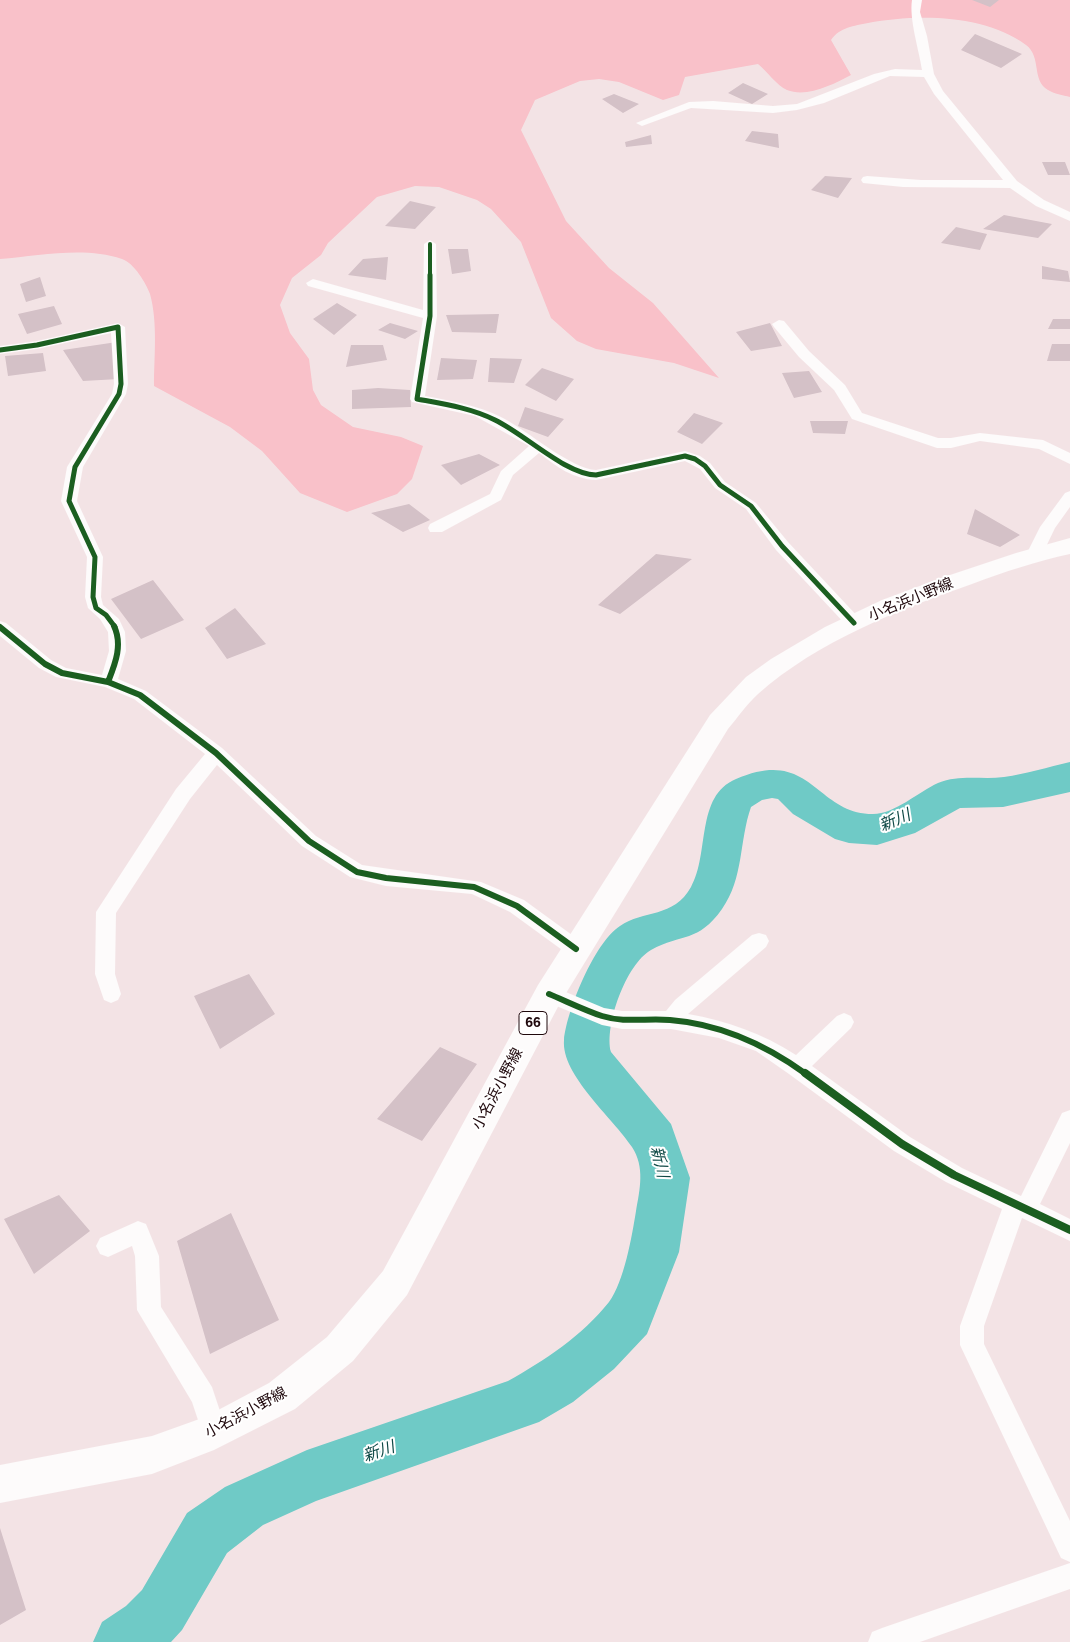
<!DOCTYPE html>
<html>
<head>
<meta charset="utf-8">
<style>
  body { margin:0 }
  canvas { display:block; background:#f3e3e5 }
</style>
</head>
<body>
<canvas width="1070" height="1642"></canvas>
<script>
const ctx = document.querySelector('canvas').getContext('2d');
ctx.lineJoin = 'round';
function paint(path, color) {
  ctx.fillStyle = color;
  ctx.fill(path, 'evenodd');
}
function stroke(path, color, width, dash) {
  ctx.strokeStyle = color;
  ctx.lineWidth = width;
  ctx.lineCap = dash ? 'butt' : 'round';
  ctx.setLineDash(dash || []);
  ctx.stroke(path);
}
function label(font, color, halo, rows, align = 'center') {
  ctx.font = font + ' Arial,"Noto Sans JP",sans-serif';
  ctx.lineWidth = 4;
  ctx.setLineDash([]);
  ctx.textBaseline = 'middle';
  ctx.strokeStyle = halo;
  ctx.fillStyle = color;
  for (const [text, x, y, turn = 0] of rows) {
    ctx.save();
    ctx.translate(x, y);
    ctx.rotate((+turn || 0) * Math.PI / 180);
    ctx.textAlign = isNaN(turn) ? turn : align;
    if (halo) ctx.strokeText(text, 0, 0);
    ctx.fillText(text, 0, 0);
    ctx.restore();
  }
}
paint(new Path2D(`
  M0 0H1070V97C1063 95 1054 94 1048 90 1031 80 1042 57 1026 45 984 14 917 14 868 23 854 26 840 27 831 40L851 75C834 84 807 98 787 90 777 86 767 71 758 64L685 77 679 95 663 100 619 82 599 79 580 81 535 100 521 130 566 221 609 268 653 303 719 378 674 363 596 349 577 341 551 318 521 242 491 209 477 200 439 187 415 186 377 197 328 243 321 255 292 278 280 305 290 333 309 359 313 390 321 405 353 427 401 437 423 446 412 479 397 494 347 512 300 493 262 451 230 427 154 386C154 357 158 323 150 294 146 283 134 263 122 259 84 246 39 256 0 259Z`), '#f9c1c9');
paint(new Path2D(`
  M1070 762V792L1003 807 960 808 915 833 877 845 849 843 835 839 793 814 778 799 772 798 762 800 751 807C739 841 744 878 722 909 698 943 682 933 651 950 626 964 604 1026 611 1052L671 1124 690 1178 679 1252 647 1334 614 1369 573 1402 539 1422 316 1501 263 1525 227 1553 182 1630 171 1642H93L102 1622 126 1606 142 1590 187 1513 225 1487 307 1450 508 1381C544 1361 583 1335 609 1302 624 1282 632 1236 636 1211 640 1189 645 1167 632 1147 613 1118 561 1075 564 1040 567 1010 594 943 620 926 643 910 674 918 691 887 710 854 695 796 736 779 812 746 815 814 873 814 895 814 918 792 938 783 960 774 982 780 1004 777 1026 774 1048 767 1070 762Z`), '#6fcac6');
paint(new Path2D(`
  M972 0H999L990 7Z
  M975 34 1022 54 1001 68 961 50Z
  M743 83 768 94 752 104 728 93Z
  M614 94 639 104 623 113 602 99Z
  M752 131 778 134 779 148 745 141Z
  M651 135 652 144 626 147 625 142Z
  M1042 162H1065L1070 175H1048Z
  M825 176 852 178 838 198 811 190Z
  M410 201 436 207 415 229 385 226Z
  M1004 215 1052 224 1038 238 983 229Z
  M956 227 987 234 980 250 941 243Z
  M448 249H468L471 271 452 274Z
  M388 257 386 280 348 275 363 259Z
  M1042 266 1068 271 1070 282 1042 279Z
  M40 277 46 296 26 302 20 284Z
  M337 303 357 315 334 335 313 319Z
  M54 306 62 324 27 334 18 314Z
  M499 314 496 333 452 332 446 315Z
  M1053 319H1070V329H1048Z
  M390 323 418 331 405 339 378 330Z
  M770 323 782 346 751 351 736 332Z
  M117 342 119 379 83 381 63 350Z
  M1052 344H1070V361H1047Z
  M351 345H383L387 360 346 367Z
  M43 353 46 371 8 376 5 356Z
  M441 358 477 360 473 379 437 380Z
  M490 358 522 359 514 383 488 382Z
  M542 368 574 379 556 401 525 385Z
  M809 371 822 392 794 398 782 373Z
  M378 388 410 390 411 407 352 409V390Z
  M525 407 564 419 548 437 518 426Z
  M694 413 723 423 702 444 677 432Z
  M810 421H848L845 434 813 433Z
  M479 454 500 465 461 485 441 465Z
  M409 504 430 520 403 532 371 513Z
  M975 509 1020 535 1000 547 967 534Z
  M656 554 692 559 620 614 598 605Z
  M153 580 184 620 141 639 111 599Z
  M235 608 266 644 227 659 205 628Z
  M249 974 275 1014 220 1049 194 996Z
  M440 1047 477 1064 422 1141 377 1119Z
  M59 1195 90 1231 34 1274 4 1219Z
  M231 1213 279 1320 210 1354 177 1241Z
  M0 1528 26 1610 0 1625Z`), '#d4c1c7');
paint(new Path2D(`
  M912 0H922L920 12 927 36 934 74 943 91 1017 181 1044 200 1070 212V221L1036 206 1010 188 903 187 863 183 861 180 863 177 867 176 921 180H1003L934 94 924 77 890 76 824 103 797 110 773 113 691 108 642 126 636 123 689 102 713 101 773 106 797 104 874 74 895 69 922 70C919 50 909 19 912 0Z
  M430 240 436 244 437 316 425 396C451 401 478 405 503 418 528 431 571 469 596 470L685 451 700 456 710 463 725 482 756 503 788 542 860 619 862 623 860 627H848L776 550 746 509 715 488 700 469 685 461 596 480C573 479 557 467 539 453L513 475 501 500 442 532H430L428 528 430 524 490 494 501 471 529 446 475 416 412 402 410 399 423 318 308 286 306 283 313 279 423 310 424 244Z
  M779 320 784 321 809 351 845 385 862 413 938 438H951L980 433 1043 440 1070 453V464L1039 449 980 441 951 448H937L852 419 834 390 799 357 774 327 772 324Z
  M118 323 125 327 128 384 126 394 83 467 77 501 103 557 101 597 103 605 119 619 125 632 126 651 118 679 146 691 222 748 316 836 362 865 481 882 524 900 583 943 586 949 583 955 576 957 569 955 510 912 472 894 386 886 350 877 302 846 217 765 190 799 116 913 115 974 121 994 118 1000 111 1003 104 1000 95 974 96 912 176 789 205 754 134 699 105 687 56 677 39 668 0 636V621L6 623 51 660 66 668 102 675 109 651 108 632 100 619 88 608 85 597 87 557 61 501 67 467 112 394 114 384 111 333 37 349 0 354V346L37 341Z
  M1070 491V507L1055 528 1042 555 1040 559H1028L1026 555 1040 527 1065 493Z
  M759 933 766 935 769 941 766 947 688 1014C727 1021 762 1033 796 1055L837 1016 844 1013 851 1016 854 1022 851 1028 812 1066 910 1137 962 1168 1021 1196 1062 1113 1070 1110V1143L1040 1204 1070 1219V1241L1022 1218 984 1326V1344L1070 1521V1562L1061 1558 960 1345V1326L1002 1209 946 1182 894 1151 789 1074 756 1051 719 1038 671 1029H622L602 1025 542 1000 539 994 542 988 549 985 604 1008 622 1011H666L675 1000 752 935Z
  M138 1221 146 1224 159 1256 161 1307 212 1387 227 1432 223 1441 214 1445 205 1441 192 1402 137 1310 135 1256 132 1246 108 1257 100 1254 96 1246 100 1238Z
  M1070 1563V1589L920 1642H868L872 1632 882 1628Z`), '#fdfbfb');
paint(new Path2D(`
  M1070 538V554C1037 561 1004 572 972 584 898 610 818 641 758 694 747 704 738 717 728 729L560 1003 407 1295 353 1361 295 1409 214 1450 152 1474 0 1503V1465L152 1436 205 1417 269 1383 327 1337 383 1271 538 985 710 715 746 677 771 659 825 627 882 600 941 578 1016 553Z`), '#fdfbfb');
stroke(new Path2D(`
  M430 244V276`), '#1b5e20', 4);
stroke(new Path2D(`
  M430 275V316L417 399C444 404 471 408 495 420 526 435 565 474 596 475L685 456 695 459 705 466 720 485 751 506 782 546 854 623
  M0 350 37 345 118 327 121 384 119 394 75 467 69 501 95 557 93 597 96 608 106 615 115 627`), '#1b5e20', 5);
stroke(new Path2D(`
  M0 627 45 664 62 673 108 682 140 695 216 753 309 841 357 872 386 878 474 887 517 906 576 949
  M108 682C115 664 123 645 114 626
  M549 994C566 1001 584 1010 602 1016 624 1023 647 1018 670 1020 721 1024 766 1045 806 1074`), '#1b5e20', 6);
stroke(new Path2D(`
  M805 1073 902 1144 954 1175 1070 1230`), '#1b5e20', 8);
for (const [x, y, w] of [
  [533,1023,28]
]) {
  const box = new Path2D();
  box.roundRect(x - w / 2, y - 11.5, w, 23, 4);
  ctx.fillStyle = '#fff';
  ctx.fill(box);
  stroke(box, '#1f080c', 1);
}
label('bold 14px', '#1f080c', null, [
  ["66",533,1023]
]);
label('15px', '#1f080c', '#fff', [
  ["小名浜小野線",911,600,-22],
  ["小名浜小野線",498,1089,-62],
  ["小名浜小野線",246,1413,-28]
]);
label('italic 16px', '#0e4845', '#fff', [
  ["新川",895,821,-23],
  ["新川",659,1162,77],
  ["新川",379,1452,-19]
]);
</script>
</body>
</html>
